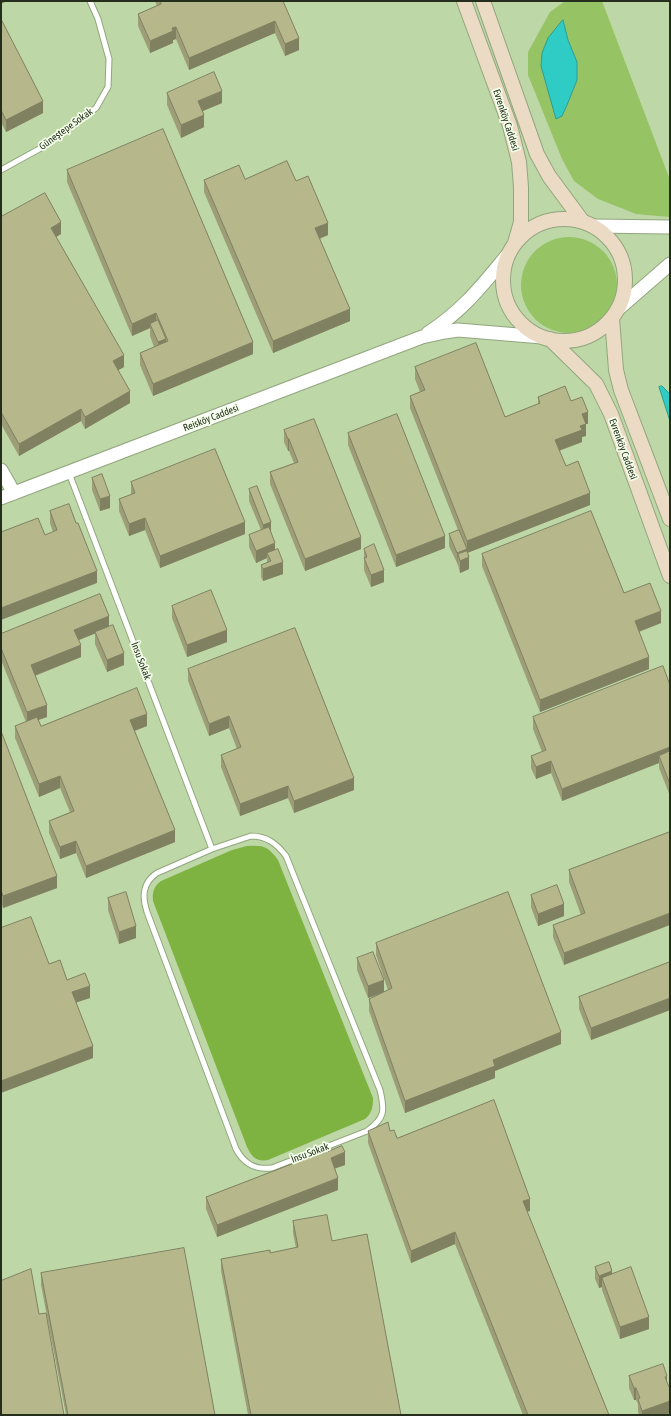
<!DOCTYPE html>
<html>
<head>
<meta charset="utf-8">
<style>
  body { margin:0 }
  #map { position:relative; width:671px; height:1416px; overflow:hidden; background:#cce2b8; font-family:"Asap Condensed",sans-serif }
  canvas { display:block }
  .frame { position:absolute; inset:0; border:2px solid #252e1d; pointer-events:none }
</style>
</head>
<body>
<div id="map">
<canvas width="671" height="1416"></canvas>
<div class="frame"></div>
</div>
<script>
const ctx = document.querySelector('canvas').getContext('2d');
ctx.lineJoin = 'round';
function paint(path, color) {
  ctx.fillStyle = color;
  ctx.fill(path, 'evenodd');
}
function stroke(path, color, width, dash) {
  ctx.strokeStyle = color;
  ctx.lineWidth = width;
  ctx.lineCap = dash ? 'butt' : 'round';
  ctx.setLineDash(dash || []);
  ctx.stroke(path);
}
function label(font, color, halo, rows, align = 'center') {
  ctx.font = font + ' "Asap Condensed",sans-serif';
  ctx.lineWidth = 3.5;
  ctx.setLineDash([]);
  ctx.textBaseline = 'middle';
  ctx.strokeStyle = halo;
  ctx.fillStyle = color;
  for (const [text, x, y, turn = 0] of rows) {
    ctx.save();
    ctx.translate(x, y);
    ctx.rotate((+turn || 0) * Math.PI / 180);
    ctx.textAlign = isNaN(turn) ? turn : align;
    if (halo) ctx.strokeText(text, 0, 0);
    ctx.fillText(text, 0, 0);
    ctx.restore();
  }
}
paint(new Path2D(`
  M1 1H670V1415H1Z`), '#bed7a7');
paint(new Path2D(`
  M565 1H602L670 180V216L669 217 636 214 598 199 574 181 562 159 528 75V52L550 12Z
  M521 285a48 48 0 1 1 96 0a48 48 0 1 1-96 0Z`), '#96c465');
paint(new Path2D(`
  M247 846C263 845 268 846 278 860L373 1098C373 1107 372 1113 365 1119L268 1160C256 1162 252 1157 247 1147L153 901C152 892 154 886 161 881L232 850Z`), '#7fb341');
const water = new Path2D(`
  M563 20 568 40 577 62V80L567 105 562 116 556 119 541 66 542 53 548 38Z
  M662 386 670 394V421L659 387Z`);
paint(water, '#2fccc5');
stroke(water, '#2c9d93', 1);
const service = new Path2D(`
  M1 170 41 148 96 108 108 87 109 59 98 19 90 1
  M69 473 212 849
  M251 836C267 836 277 844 286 856L380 1090C385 1111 385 1118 367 1131L272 1168C255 1170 244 1164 236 1149L147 912C142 897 142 883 157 873L212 849Z`);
const tertiary = new Path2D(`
  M592 226 670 227
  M617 310 670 264
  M428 333C464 310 483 284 510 252
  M1 470 14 493
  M1 498 422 337 445 332 458 330 542 337`);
const secondary = new Path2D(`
  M464 1 510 126 519 162 521 187V222L515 243
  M483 1 537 154 549 176 583 222
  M503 280a61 61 0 1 1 122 0a61 61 0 1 1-122 0Z
  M612 318 616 370 621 390 670 519
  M550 339 596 384 611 414 670 576`);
stroke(service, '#91a67e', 7);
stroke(tertiary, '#91a67e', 15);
stroke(secondary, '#91a67e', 16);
stroke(service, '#fff', 5);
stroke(tertiary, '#fff', 13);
stroke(secondary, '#ecdbc4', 14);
paint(new Path2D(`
  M155 1H283L299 50 285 56 275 33 189 70 176 39 173 40V43L150 53 138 26V14L157 6Z
  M1 19 43 113 6 132 1 122Z
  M167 93 222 103 203 111 204 127 181 138 167 105Z
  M67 170 253 354 153 396 140 365V353L154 347 150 336V328L132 336 67 182Z
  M245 179 296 181 328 235 320 239 350 321 273 353 204 192V180Z
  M1 217 61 234 56 237 124 367 118 370 130 403 85 429 81 421 19 456 1 424Z
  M415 367 505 417 538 404V397L571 401 588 424H586V436L582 437V442L559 451 566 466 590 505 467 553 469 569 460 573 458 565 449 546V534L458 530 410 408V396L420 392 415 379Z
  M284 430 361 549 305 571 270 484V472L294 463 289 451H288L284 442Z
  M348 433 445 548 396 567 348 445Z
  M92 478 110 508 100 511 92 490Z
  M131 482 245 534 160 568 145 530 129 536 119 511V499L131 495Z
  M249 489 271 533 275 550 283 574 263 581 261 577V565L267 562V558L256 563 249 547V535L261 530 249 501Z
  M50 511 76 523 97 583 45 535 53 532 50 523Z
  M364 549 384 582 371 587 364 570Z
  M482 554 624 593 661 623 639 632 649 669 540 712 482 566Z
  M172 606 227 642 187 657 172 618Z
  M109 626 124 665 107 672 95 644V633L78 640 81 657 35 676 47 717 38 720 41 726H147L135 731 175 842 86 878 76 853 60 859 49 833V821L70 812 60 788 39 797 15 738V726L26 722 1 660V634Z
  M188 669 354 790 294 813 288 798 240 816 221 767V755L237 749 229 728 209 736 188 681Z
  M670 685V796L659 768V763L562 801 551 773 536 779 531 768V756L542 752 533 729V717Z
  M1 731 57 888 3 908 1 902Z
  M670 832 564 965 553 937V925L581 915 569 882V870Z
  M531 895 564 916 538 926 531 907Z
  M108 898 136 938 119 944 108 910Z
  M376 943 561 1044 495 1071V1078L405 1113 369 1011V999L380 994 368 998 357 970V958L384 992 388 990 376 955Z
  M670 962V1010L591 1040 579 1009V997Z
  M368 1131H390L397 1138 530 1211H527L609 1415H523L455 1244 411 1263 368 1143Z
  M328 1151 345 1165 335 1168 338 1190 217 1237 206 1209V1197Z
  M293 1221 332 1241 401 1415H248L221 1271V1259L270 1253 296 1248 293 1233Z
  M595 1267 612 1274 649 1329 620 1339 602 1290V1287L599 1288 595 1279Z
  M41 1273 215 1415H66L41 1285Z
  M629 1376 667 1383 669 1387H670V1413L664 1415H639L638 1411V1404L636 1400H634L629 1388Z`), '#9d9e78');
paint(new Path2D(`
  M1 1H7L1 4Z
  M275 21V33L189 70V58Z
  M176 27V39L173 40V43L150 53V41Z
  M299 38V50L285 56V44Z
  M222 91V103L198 113V101Z
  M43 101V113L6 132V120Z
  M204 115V127L181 138V125Z
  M61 222V234L51 240V228Z
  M328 223V235L315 240V228Z
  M350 309V321L273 353V341Z
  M156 313V325L150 324V328L132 336V324Z
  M166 339V351L158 354V342Z
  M253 342V354L153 396V384Z
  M124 355V367L113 373V361Z
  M130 391V403L85 429V417Z
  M81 409V421L19 456V444Z
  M588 412V424H586V436L582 437V442L555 452V440L580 426 582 414Z
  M288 439H289V451H288Z
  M590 493V505L467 553V541Z
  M110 496V508L100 511V499Z
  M145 518V530L129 536V524Z
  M245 522V534L160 568V556Z
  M271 522V534L263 537V525Z
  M445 536V548L396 567V555Z
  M361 537V549L305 571V559Z
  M275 543V555L267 553V558L256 563V551Z
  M467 549V558L469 557V569L460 573V561L458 554 457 565V553Z
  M283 562V574L263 581V569Z
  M384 570V582L371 587V575Z
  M97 571V583L1 620V608Z
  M661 611V623L635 633V621Z
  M109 616V628L74 642V630Z
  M227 630V642L187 657V645Z
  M81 645V657L31 677V665Z
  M124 653V665L107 672V660Z
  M649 657V669L540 712V700Z
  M47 705V717L27 724V712Z
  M147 714V726L130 732V720Z
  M229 716V728L209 736V724Z
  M670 747V759L659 756V763L562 801V789Z
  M551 761V773L536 779V767Z
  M60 776V788L39 797V784Z
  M354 778V790L294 813V801Z
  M288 786V798L240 816V804Z
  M175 830V842L86 878V866Z
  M76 841V853L60 859V847Z
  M57 876V888L3 908V896Z
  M564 904V916L538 926V914Z
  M670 913V925L564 965V953Z
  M136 926V938L119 944V932Z
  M384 980V992L368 998V986Z
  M90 986V998L72 1004V992Z
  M670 998V1010L591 1040V1028Z
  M561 1032V1044L495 1071V1078L405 1113V1101L493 1060Z
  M93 1046V1058L1 1093V1081Z
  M345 1152V1165L331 1170V1158Z
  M338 1178V1190L217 1237V1225Z
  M530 1199V1211L523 1213V1201Z
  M455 1232V1244L411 1263V1251Z
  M612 1271V1283L602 1278V1287L599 1288V1276Z
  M649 1317V1329L620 1339V1327Z
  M667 1376V1388L665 1377Z
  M634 1388H636V1400H634Z
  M670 1401V1413L664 1415H642V1411Z`), '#7f8161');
const building = new Path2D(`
  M160 1H283L299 38 285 44 275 21 189 58 176 27 172 28 173 31 150 41 138 14 161 4Z
  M1 19 43 101 6 120 1 110Z
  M214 72 222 91 198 101 204 115 181 125 167 93Z
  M163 129 253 342 153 384 140 353 168 341 156 313 132 324 67 170Z
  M287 161 296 181 308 176 328 223 315 228 350 309 273 341 204 180 239 165 245 179Z
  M45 193 61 222 51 228 124 355 113 361 130 391 85 417 81 409 19 444 1 412V217Z
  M158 320 166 339 158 342 150 324Z
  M476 343 505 417 540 403 538 397 565 386 571 401 582 397 588 412 582 414 586 424 580 426 582 430 555 440 566 466 578 461 590 493 467 541 410 396 425 390 415 367Z
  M397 414 445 536 396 555 348 433Z
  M314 419 361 537 305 559 270 472 298 462 289 439H288L284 430Z
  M215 449 245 522 160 556 145 518 129 524 119 499 135 493 131 482Z
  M102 474 110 496 100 499 92 478Z
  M257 486 271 522 263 525 249 489Z
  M69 504 76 523H78L97 571 1 608V532L38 518 45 535 57 530 50 511Z
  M591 511 624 593 650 583 661 611 635 621 649 657 540 700 482 554Z
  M269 527 275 543 256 551 249 535Z
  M459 530 467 549 457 553 449 534Z
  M374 544 384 570 371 575 364 558 367 557 364 549Z
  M278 549 283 562 263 569 261 565 271 561 267 553Z
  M467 551 469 557 460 561 458 554Z
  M211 590 227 630 187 645 172 606Z
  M100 594 109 616 74 630 81 645 31 665 47 705 27 712 1 648V634Z
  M113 625 124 653 107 660 95 632Z
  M295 628 354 778 294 801 288 786 240 804 221 755 241 747 229 716 209 724 188 669Z
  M663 666 670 685V747L562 789 551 761 536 767 531 756 546 750 533 717Z
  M137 688 147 714 130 720 175 830 86 866 76 841 60 847 49 821 74 811 60 776 39 784 15 726 37 717 41 726Z
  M1 731 57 876 3 896 1 890Z
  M670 751V784L659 756Z
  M670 832V913L564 953 553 925 585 913 569 870Z
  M557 885 564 904 538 914 531 895Z
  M126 892 136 926 119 932 108 898Z
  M508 892 561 1032 493 1060 495 1066 405 1101 369 999 392 988 376 943Z
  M31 917 49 964 60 960 67 980 85 973 90 986 72 992 93 1046 1 1081V928Z
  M373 952 384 980 368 986 357 958Z
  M670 962V998L591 1028 579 997Z
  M494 1100 530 1199 523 1201 609 1415H528L455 1232 411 1251 368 1131 388 1122 390 1131 394 1130 397 1138Z
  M342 1146 345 1152 331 1158 338 1178 217 1225 206 1197 328 1150V1151Z
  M327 1215 332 1241 367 1234 401 1415H251L221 1259 270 1250V1253L298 1247 293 1221Z
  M184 1248 215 1415H68L41 1273Z
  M609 1262 612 1271 599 1276 595 1267Z
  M631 1267 649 1317 620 1327 602 1278Z
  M31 1269 39 1314 46 1313 64 1415H1V1281Z
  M663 1364 667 1376 665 1377 669 1387H670V1401L642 1411 638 1399 640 1398 636 1388H634L629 1376Z`);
paint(building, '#b6b88b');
stroke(building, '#7f8161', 1);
label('10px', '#252e1d', '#f4ffea', [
  ["Evrenköy Caddesi",506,120,72],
  ["Güneştepe Sokak",66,129,-36],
  ["Reisköy Caddesi",211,418,-21],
  ["Evrenköy Caddesi",623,449,70],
  ["İnsu Sokak",141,661,69],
  ["İnsu Sokak",310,1153,-21]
]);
</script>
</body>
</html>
